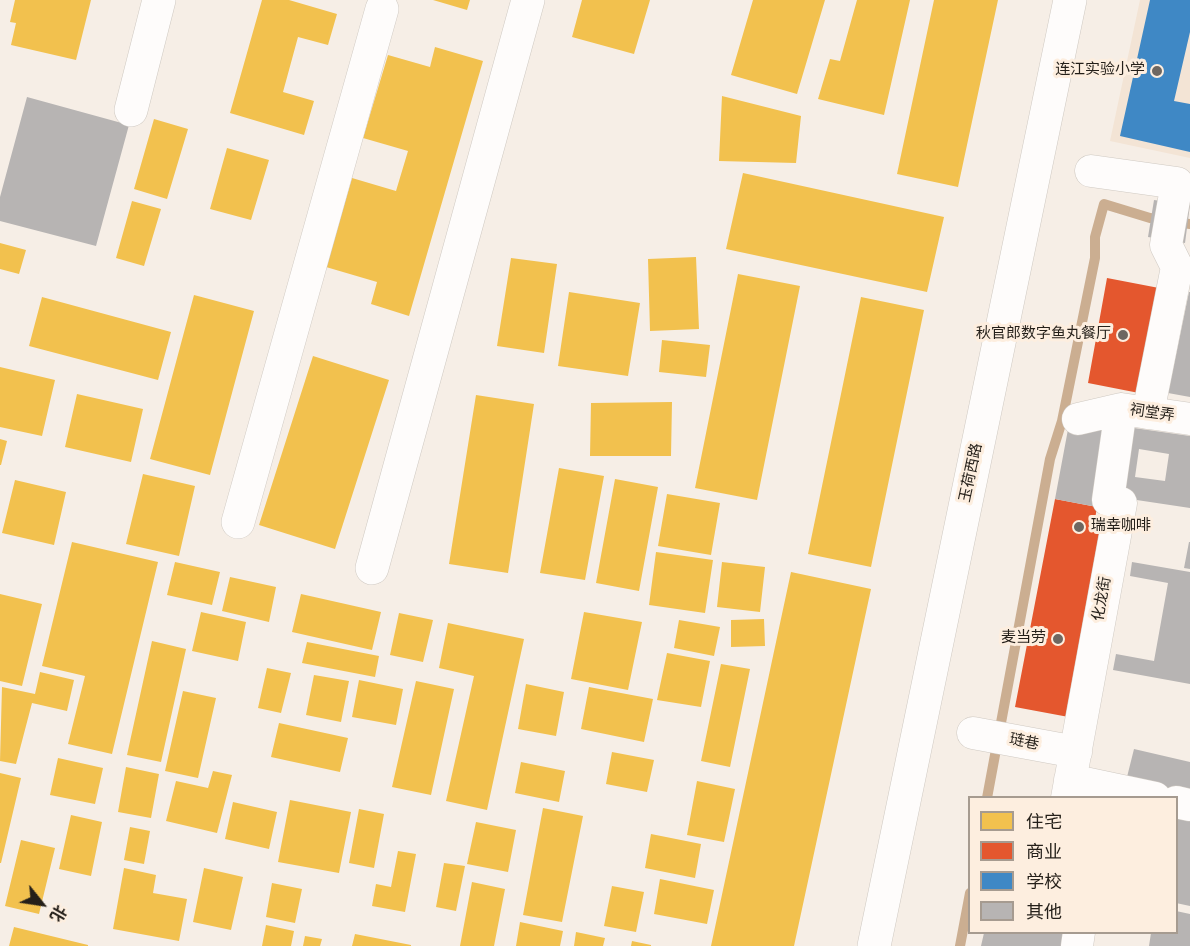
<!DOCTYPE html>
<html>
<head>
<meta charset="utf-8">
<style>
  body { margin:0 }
  #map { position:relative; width:1190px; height:946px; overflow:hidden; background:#f6eee6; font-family:"Source Sans 3","Noto Sans SC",sans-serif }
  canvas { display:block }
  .legend { position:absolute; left:968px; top:796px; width:210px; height:138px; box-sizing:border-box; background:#fdeedf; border:2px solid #a69b90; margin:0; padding:8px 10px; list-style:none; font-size:18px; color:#241f19 }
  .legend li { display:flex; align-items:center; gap:12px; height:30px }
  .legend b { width:30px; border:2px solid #a69b90 }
  .north { position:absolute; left:12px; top:874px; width:60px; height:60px; -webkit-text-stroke:4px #fdeedf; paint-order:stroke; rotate:120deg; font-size:16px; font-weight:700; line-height:24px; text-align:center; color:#241f19 }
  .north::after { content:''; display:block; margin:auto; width:21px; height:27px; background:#241f19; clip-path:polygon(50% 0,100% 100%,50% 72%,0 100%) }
</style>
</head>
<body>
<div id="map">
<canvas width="1190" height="946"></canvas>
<ul class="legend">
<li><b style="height:16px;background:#f2c14e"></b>住宅</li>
<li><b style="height:16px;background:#e4572e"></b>商业</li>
<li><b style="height:16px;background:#3f88c5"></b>学校</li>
<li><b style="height:16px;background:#b7b4b3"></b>其他</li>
</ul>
<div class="north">北</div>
</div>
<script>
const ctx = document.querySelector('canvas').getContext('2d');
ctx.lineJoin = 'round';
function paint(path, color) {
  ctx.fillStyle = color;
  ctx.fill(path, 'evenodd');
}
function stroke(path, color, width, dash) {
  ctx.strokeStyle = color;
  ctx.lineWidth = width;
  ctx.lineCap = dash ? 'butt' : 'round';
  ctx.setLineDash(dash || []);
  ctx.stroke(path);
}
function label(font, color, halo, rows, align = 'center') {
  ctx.font = font + ' "Source Sans 3","Noto Sans SC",sans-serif';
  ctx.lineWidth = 6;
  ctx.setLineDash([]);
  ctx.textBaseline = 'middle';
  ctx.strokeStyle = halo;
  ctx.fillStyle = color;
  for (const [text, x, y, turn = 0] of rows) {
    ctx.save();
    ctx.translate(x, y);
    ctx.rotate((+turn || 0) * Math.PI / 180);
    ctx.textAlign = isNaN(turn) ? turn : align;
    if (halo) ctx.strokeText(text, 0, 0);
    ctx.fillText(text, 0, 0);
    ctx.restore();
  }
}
paint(new Path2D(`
  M1140 0H1190V158L1110 141Z`), '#f3e4d5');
paint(new Path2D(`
  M15 0H91L76 60 11 45 16 23 10 22Z
  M262 0H289L337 14 328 45 298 37 283 92 314 101 304 135 230 113Z
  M433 0H470L467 10Z
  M582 0H650L634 54 572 37Z
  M753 0H825L797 94 731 75Z
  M857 0H910L884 115 818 99 830 59 840 61Z
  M934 0H998L958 187 897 174Z
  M435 47 483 61 409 316 371 304 377 282 326 267 352 178 396 191 408 151 363 138 388 55 430 67Z
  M722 96 801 116 796 163 719 161Z
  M154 119 188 129 167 199 134 189Z
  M227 148 269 160 251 220 210 209Z
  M743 173 944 217 927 292 726 249Z
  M132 201 161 209 144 266 116 258Z
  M0 243 26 250 19 274 0 269Z
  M696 257 699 329 650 331 648 259Z
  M511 258 557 264 544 353 497 346Z
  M738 274 800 286 757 500 695 488Z
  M569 292 640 303 628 376 558 366Z
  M194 295 254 311 210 475 150 459Z
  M42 297 171 332 158 380 29 346Z
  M861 297 924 310 871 567 808 554Z
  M662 340 710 345 706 377 659 372Z
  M313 356 389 380 335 549 259 525Z
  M0 367 55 380 42 436 0 427Z
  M77 394 143 409 131 462 65 447Z
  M476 395 534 404 508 573 449 564Z
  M672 402 671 456H590L591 403Z
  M0 439 7 441 1 465H0Z
  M559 468 604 476 585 580 540 573Z
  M143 474 195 486 179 556 126 544Z
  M615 479 658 487 639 591 596 583Z
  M15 480 66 492 54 545 2 533Z
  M667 494 720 503 711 555 658 546Z
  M72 542 158 562 112 754 68 744 85 676 42 666Z
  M656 552 713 560 705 613 649 605Z
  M175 562 220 572 212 605 167 595Z
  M722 562 765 567 760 612 717 607Z
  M791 572 871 589 794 946H711Z
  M230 577 276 587 269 622 222 611Z
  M0 594 42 604 22 686 0 681Z
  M301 594 381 612 372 650 292 632Z
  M201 612 246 622 238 661 192 651Z
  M584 612 642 622 628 690 571 679Z
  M399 613 433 620 423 662 390 655Z
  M764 619 765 646 731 647V620Z
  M679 620 720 627 714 656 674 648Z
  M448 623 524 639 487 810 446 801 474 676 439 668Z
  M152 641 186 649 161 762 127 755Z
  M307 642 379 656 375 677 302 663Z
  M667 653 710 661 701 707 657 700Z
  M721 664 750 669 730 767 701 761Z
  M267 668 291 673 281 713 258 708Z
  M40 672 74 680 67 711 32 703 16 764 0 761 2 687 35 694Z
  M314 675 349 681 341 722 306 715Z
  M359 680 403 689 396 725 352 717Z
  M416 681 454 689 431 795 392 787Z
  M526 684 564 692 556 736 518 729Z
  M589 687 653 699 644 742 581 729Z
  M183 691 216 698 198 778 165 771Z
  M279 723 348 738 340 772 271 757Z
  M612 752 654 760 647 792 606 784Z
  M58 758 103 768 95 804 50 795Z
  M521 762 565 771 559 802 515 793Z
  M126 767 159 774 151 818 118 812Z
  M213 771 232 775 217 833 166 821 176 781 208 788Z
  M0 773 21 778 1 863H0Z
  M697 781 735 789 724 842 687 835Z
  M290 800 351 812 339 873 278 862Z
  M233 802 277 812 269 849 225 839Z
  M543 808 583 816 562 922 523 915Z
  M359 809 384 814 374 868 349 863Z
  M71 815 102 822 91 876 59 869Z
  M476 822 516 830 508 872 467 864Z
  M130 827 150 831 144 864 124 860Z
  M651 834 701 844 695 878 645 868Z
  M21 840 55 848 39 914 5 906Z
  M398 851 416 854 405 912 372 906 376 884 391 887Z
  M444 863 465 866 456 911 436 907Z
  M124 868 156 875 153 893 187 899 179 941 113 929Z
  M204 868 243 877 231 930 193 922Z
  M660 879 714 890 707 924 654 914Z
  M472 882 505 889 494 946H460Z
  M272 883 302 889 295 923 266 917Z
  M612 886 644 892 636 932 604 926Z
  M520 922 563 931 560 946H516Z
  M266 925 294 931 291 946H262Z
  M14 927 88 945V946H9Z
  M576 932 605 938 603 946H574Z
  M355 934 411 945V946H352Z
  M305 936 322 939 320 946H303Z
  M632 941 651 945V946H631Z`), '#f2c14e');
paint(new Path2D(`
  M1107 278 1159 288 1139 393 1088 383Z
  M1055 499 1097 507 1094 525 1108 528 1074 718 1015 707Z`), '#e4572e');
paint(new Path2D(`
  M1150 0H1190V32L1174 101 1190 104V152L1120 136Z`), '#3f88c5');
stroke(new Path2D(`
  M987 798 1050 459 1062 421 1095 258V237L1104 204 1150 218 1190 224
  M960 946 970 893`), '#cbae91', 10);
paint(new Path2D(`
  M27 97 129 125 96 246 0 221V197Z
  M1154 200 1190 205 1185 243 1148 237Z
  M1189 292H1190V397L1168 393Z
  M1069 424 1106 431 1097 507 1055 499Z
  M1120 426 1190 436V508L1110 496ZM1139 449 1169 454 1165 481 1135 477Z
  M1189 542H1190V569L1184 568Z
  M1132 562 1190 572V684L1113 670 1116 654 1154 661 1168 583 1130 576Z
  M1134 749 1190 762V797L1126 781Z
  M1176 815 1190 818V906L1176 903Z
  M1176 911 1190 914V946H1149L1151 933 1176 932Z
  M984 933H1074L1071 946H981Z`), '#b7b4b3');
const pedestrian = new Path2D(`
  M1091 171 1177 183 1166 245 1177 267 1148 413
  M1078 419 1121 409 1190 419
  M973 733 1076 752
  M1070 780 1155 798
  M1067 798 1121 503 1108 500 1121 409
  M1176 802 1190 805
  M1077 946 1079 932`);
const minor = new Path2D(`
  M131 110 159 0
  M238 522 382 9
  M372 568 528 0`);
const secondary = new Path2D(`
  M874 946 1070 0`);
stroke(pedestrian, '#cfc9c2', 33);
stroke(minor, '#cfc9c2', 34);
stroke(secondary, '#cfc9c2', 34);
stroke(pedestrian, '#fefcfb', 32);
stroke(minor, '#fefcfb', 33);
stroke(secondary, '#fefcfb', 33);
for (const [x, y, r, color] of [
  [1157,71,6,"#6e6761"],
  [1123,335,6,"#6e6761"],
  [1079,527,6,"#6e6761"],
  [1058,639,6,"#6e6761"]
]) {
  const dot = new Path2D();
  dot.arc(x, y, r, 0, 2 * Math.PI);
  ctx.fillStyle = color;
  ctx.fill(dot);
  stroke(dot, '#fdeedf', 2);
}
label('15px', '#241f19', '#fdeedf', [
  ["连江实验小学",1145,71],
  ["秋官郎数字鱼丸餐厅",1111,335],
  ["瑞幸咖啡",1091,527,"left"],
  ["麦当劳",1046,639]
], 'right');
label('15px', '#241f19', '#fdeedf', [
  ["祠堂弄",1152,414,8],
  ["玉荷西路",972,473,-78],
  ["化龙街",1103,599,-80],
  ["琏巷",1024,743,11]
]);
</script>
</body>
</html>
